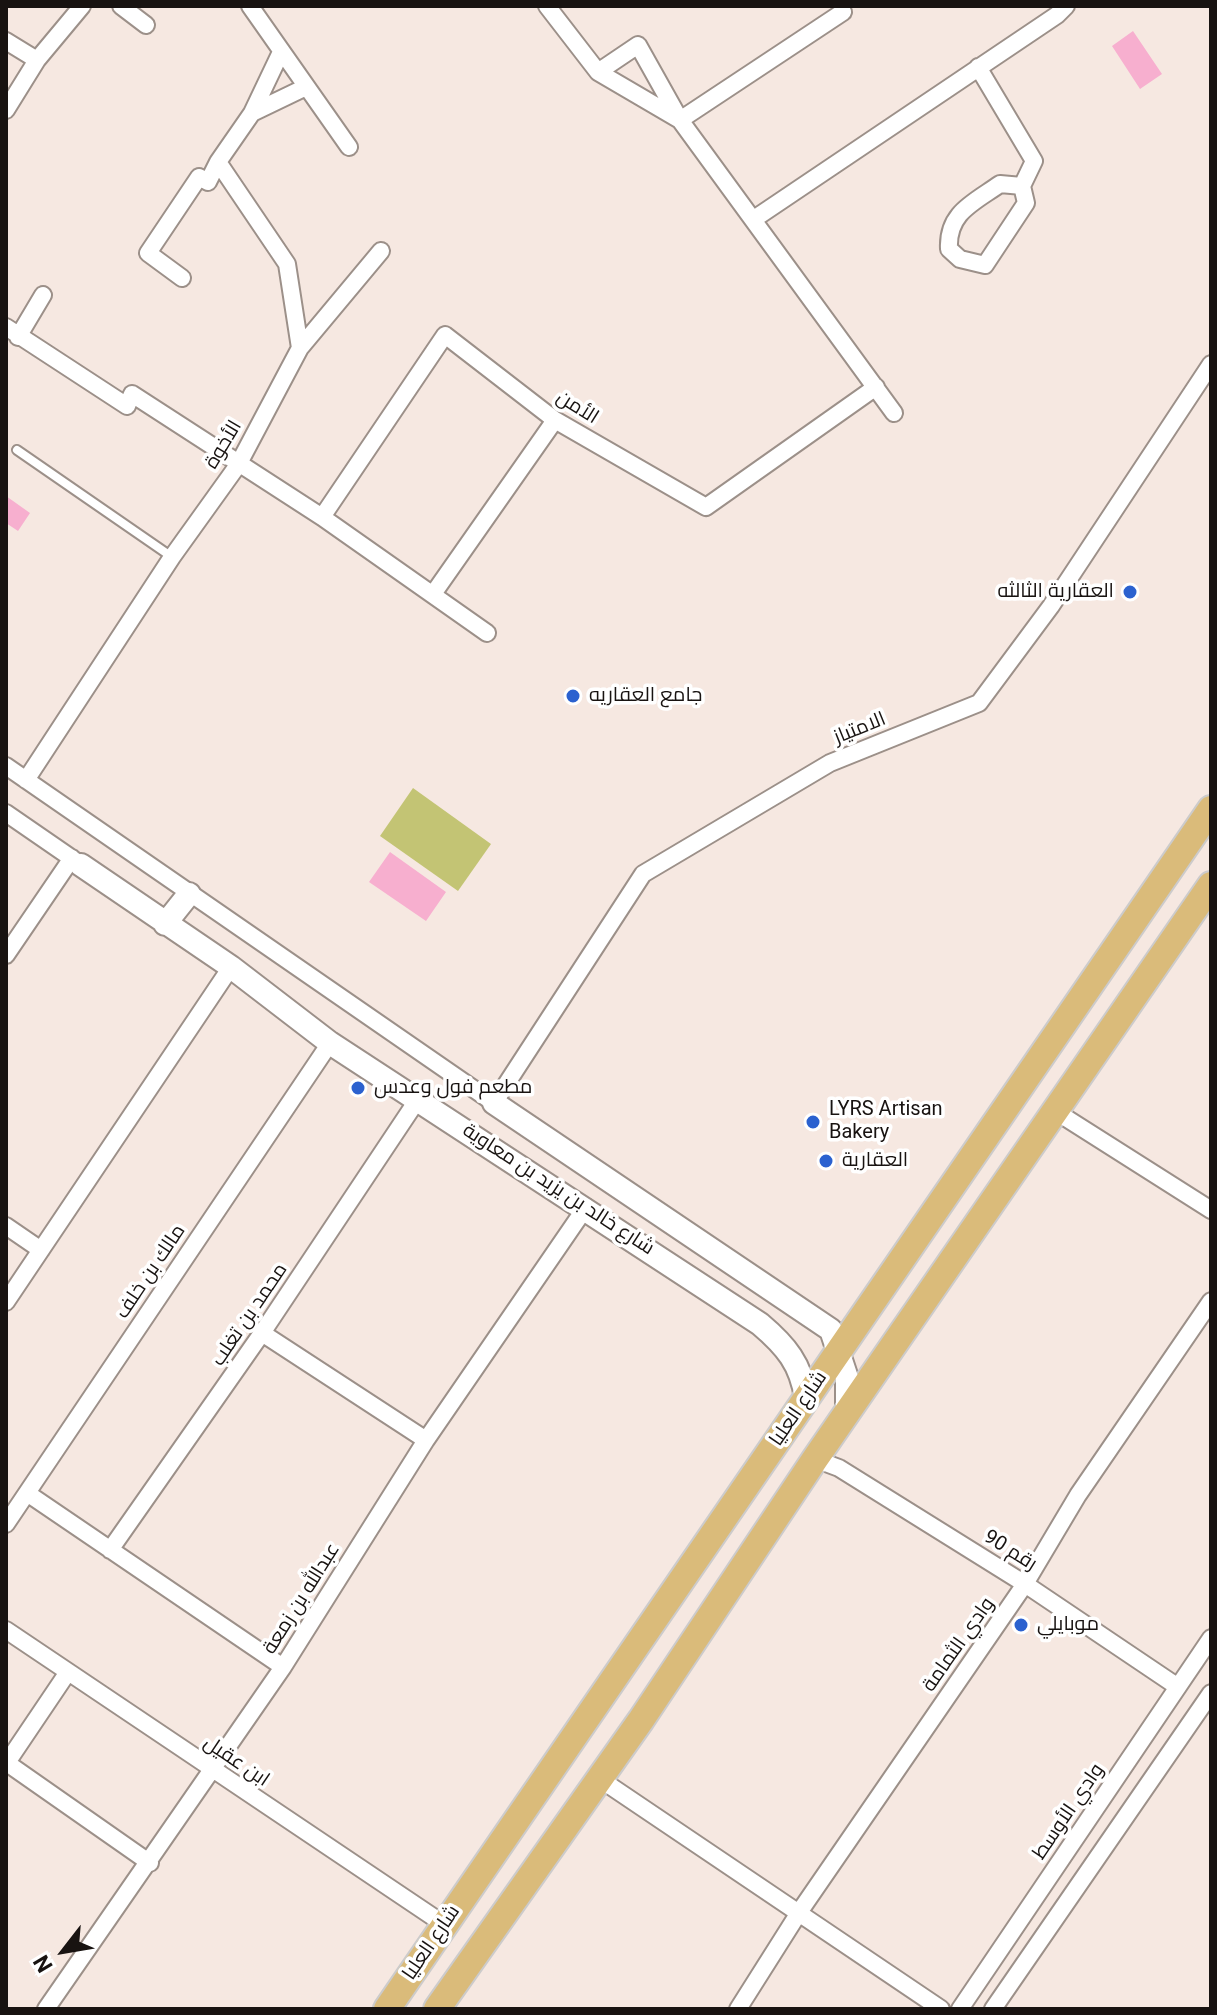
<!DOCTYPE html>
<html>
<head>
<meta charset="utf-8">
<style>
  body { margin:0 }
  #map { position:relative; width:1217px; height:2015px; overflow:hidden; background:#f6e8e1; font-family:Roboto,sans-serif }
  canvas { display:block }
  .frame { position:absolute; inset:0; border:8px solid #181311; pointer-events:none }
  .north { position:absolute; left:24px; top:1911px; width:80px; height:80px; -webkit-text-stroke:6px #fff; paint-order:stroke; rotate:239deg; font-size:22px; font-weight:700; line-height:32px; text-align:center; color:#181311 }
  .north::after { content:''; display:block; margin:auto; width:28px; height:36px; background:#181311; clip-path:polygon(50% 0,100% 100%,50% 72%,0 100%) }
</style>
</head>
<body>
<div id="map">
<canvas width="1217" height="2015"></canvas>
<div class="frame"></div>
<div class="north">N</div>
</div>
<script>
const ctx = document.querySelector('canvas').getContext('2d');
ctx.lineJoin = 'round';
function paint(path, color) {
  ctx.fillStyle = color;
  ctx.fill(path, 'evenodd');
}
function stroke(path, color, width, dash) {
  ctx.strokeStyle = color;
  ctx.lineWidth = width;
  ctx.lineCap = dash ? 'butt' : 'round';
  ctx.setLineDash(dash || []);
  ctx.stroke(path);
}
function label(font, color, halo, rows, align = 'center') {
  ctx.font = font + ' Roboto,Cairo,sans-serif';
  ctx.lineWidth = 7;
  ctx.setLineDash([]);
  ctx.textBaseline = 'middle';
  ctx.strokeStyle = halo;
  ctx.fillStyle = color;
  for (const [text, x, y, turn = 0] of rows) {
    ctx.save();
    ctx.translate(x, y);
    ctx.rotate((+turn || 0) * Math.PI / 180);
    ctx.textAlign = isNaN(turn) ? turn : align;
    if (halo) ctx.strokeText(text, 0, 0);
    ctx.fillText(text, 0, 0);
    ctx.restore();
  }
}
paint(new Path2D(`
  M413 788 491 844 458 891 380 836Z`), '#c3c474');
paint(new Path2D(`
  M1133 31 1162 74 1140 89 1112 46Z
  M6 496 30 513 18 531 6 523Z
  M390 852 446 892 426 921 369 882Z`), '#f7afcf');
const lane = new Path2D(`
  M17 450 172 557`);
const street = new Path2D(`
  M121 6 146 25
  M250 6 349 147
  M547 6 598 72 680 120 894 413
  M6 41 37 60
  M978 67 1034 161 1022 186 1026 203 985 265 960 259 949 249C947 213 973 203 1000 184L1022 186
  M598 72 638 45 680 120 843 12
  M6 110 37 60 82 6
  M252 113 306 87
  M754 219 1057 15 1066 6
  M182 278 148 253 199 177 208 182 218 162
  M6 327 127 406 132 394 322 517 487 633
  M18 337 43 295
  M300 348 381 251
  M322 517 445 335 555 420 706 507 876 387
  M433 594 555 420
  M6 766 494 1103 643 874 830 763 979 703 1051 606 1211 364
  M26 780 172 557 238 465 300 348 287 264 218 162 252 113 281 52
  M6 813 80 864
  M6 955 72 858
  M1055 1111 1211 1210
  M6 1226 41 1250
  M6 1302 231 967
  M262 1333 426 1440
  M815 1459 839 1468 1025 1584 1178 1687
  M27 1493 283 1667
  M6 1524 330 1043
  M110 1550 262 1333 418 1099
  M6 1630 445 1925
  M7 1763 150 1863
  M6 1764 68 1672
  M600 1779 941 2009
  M46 2009 283 1667 426 1440 586 1207
  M738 2009 800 1911 1025 1584 1078 1495 1211 1301
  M960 2009 1211 1638
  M993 2009 1211 1693`);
const secondary = new Path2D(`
  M81 865 231 967 330 1043 760 1324C786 1346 801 1364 806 1398
  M165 924 189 894
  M494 1103 831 1330 847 1378V1415`);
const primary = new Path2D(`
  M387 2009 1211 809
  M437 2009 641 1720 815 1459 1211 885`);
stroke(lane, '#9c9089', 12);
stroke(street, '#9c9089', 20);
stroke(secondary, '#9c9089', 26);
stroke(primary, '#cccbcb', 30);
stroke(lane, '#fff', 8);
stroke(street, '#fff', 16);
stroke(secondary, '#fff', 22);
stroke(primary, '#dabb7a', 26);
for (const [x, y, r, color] of [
  [1130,592,8,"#2b61cf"],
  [573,696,8,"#2b61cf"],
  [358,1088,8,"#2b61cf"],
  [813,1122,8,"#2b61cf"],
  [826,1161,8,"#2b61cf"],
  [1021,1625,8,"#2b61cf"]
]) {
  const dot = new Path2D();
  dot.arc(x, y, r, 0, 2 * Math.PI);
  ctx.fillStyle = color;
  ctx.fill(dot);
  stroke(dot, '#fff', 3);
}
label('20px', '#181311', '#fff', [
  ["الأمن",577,408,32],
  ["الأخوة",224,445,-59],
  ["الامتياز",860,729,-22],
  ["شارع خالد بن يزيد بن معاوية",558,1190,33],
  ["مالك بن خلف",151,1272,-56],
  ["محمد بن تغلب",250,1315,-56],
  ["شارع العليا",799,1409,-56],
  ["رقم 90",1010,1551,32],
  ["عبدالله بن زمعة",302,1599,-58],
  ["وادي الثمامة",959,1645,-55],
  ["ابن عقيل",236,1762,34],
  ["وادي الأوسط",1069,1812,-56],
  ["شارع العليا",432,1943,-56]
]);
label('20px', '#181311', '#fff', [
  ["العقارية الثالثه",1114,592,"right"],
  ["جامع العقاريه",589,696],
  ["مطعم فول وعدس",374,1088],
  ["LYRS Artisan",829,1110],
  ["Bakery",829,1133],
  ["العقارية",842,1161],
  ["موبايلي",1037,1625]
], 'left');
</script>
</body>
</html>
